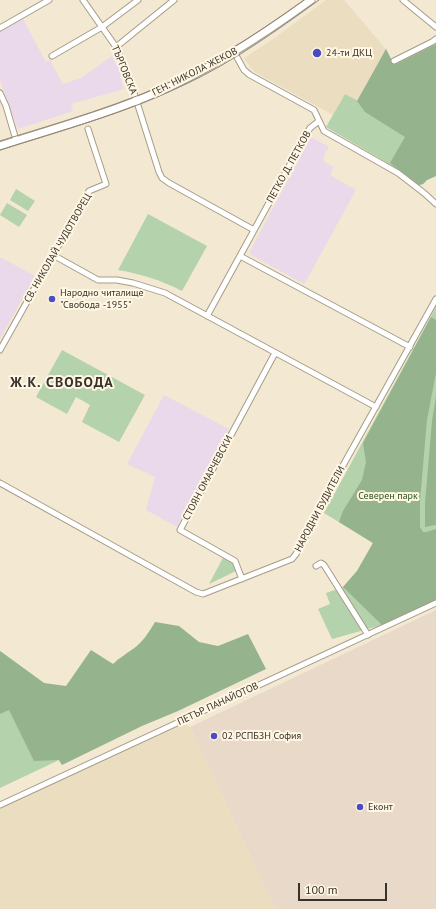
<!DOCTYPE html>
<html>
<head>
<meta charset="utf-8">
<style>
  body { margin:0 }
  #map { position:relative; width:436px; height:909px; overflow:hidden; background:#f3e8d2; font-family:"PT Sans",sans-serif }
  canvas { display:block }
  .scale { position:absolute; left:298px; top:883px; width:89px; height:18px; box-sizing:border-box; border:2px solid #37332a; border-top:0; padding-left:5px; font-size:12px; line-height:14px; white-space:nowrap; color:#37332a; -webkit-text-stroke:3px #fff6e4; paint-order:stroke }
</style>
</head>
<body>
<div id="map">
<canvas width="436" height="909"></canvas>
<div class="scale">100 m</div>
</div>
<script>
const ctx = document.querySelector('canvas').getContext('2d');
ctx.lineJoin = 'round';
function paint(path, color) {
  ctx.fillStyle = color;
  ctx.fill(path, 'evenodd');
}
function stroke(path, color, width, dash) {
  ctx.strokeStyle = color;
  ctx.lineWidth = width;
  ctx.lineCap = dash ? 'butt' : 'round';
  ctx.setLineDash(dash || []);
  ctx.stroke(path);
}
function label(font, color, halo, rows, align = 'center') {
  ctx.font = font + ' "PT Sans",sans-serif';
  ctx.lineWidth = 4;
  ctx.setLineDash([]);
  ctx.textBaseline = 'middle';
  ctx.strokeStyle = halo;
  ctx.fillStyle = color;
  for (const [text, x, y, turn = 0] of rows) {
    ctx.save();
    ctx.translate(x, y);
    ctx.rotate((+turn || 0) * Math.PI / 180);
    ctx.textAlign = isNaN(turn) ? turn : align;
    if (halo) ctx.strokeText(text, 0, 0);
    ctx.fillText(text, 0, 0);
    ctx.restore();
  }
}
paint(new Path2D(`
  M326 0H344L386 49 357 101 345 94 333 115 256 73 251 68 244 58 273 39Z
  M181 721 190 727 275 909H0V805Z`), '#ebdec0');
paint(new Path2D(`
  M436 610V909H275L190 727Z`), '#e9d9c8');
paint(new Path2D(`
  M23 19 46 62 50 60 63 84 81 78 112 56 116 65 119 66 123 75 120 77 124 89 71 104 73 111 18 129 0 80V31Z
  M311 137 329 147 324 155V162L334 167 330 175 356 190 305 283 304 284 251 255 250 251Z
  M0 257 35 276 0 339Z
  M164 395 229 429 177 527 146 510 155 477 127 464Z`), '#ead9eb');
paint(new Path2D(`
  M436 44V176L427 180 423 184 419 185C390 162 357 146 326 127L345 94 358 101 386 49 394 65Z
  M16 189 35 201 28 211 10 200Z
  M7 203 27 215 19 227 0 215Z
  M148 214 207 246 182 291C161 280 141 274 118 270Z
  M436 307V600L382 625 332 639 318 609 330 604 326 593 343 587 357 571 373 543 324 513Z
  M62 350 145 395 119 442 82 422 90 405 76 397 67 414 36 397Z
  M224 556C230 560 237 563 236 571L209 584Z
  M0 651 44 683 62 765 59 760 0 788Z`), '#b4d2ab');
paint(new Path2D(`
  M436 44V176L427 180 423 184 419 185 390 163 405 137 365 112 357 101 386 49 394 65Z
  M431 317 436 320V373L427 420 420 501V527L423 532H426L436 529V600L382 625 343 587 357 571 373 543 339 522 343 511 362 480 366 462 363 443Z
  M436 396V525L425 527V503L432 421Z
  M155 622 179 626 199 642 218 646 248 634 266 669 178 711 142 726 62 765 59 760 34 761 9 710 0 714V651L44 683 66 686 91 650 113 664C119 658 126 654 133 649 143 642 149 632 155 622Z`), '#95b48d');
const street = new Path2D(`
  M83 0 116 47 129 77 159 172 162 178 169 183 254 230
  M403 0 436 27
  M0 28 49 0
  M116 47 174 0
  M234 52 244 70 250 75 314 110 324 131 398 173 424 193 436 204
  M52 56 102 27 138 0
  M394 61 432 42 436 39
  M0 93 6 106 16 140
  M53 255 98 280H117L133 283 165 293 376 407
  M240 256 410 347
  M207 316 310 128 319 121
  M0 350 89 191 106 184 88 129
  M0 483 196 592 203 594 292 559 296 554 341 469 436 299
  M316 566 321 563 324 565 368 635
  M242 579 235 561 180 530 275 353
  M0 805 436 603`);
const secondary = new Path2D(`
  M0 146C53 129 107 114 158 92 213 68 263 35 311 0`);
stroke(street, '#a69c87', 7);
stroke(secondary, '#a69c87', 9);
stroke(street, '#fff', 5);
stroke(secondary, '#fff', 7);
stroke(new Path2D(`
  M0 141C61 122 125 104 183 76 226 54 265 28 304 0
  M0 150C62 130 127 113 186 84 233 62 276 31 319 0`), '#8f8778', 1);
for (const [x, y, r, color] of [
  [317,53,5,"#4a4cc2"],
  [52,299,4,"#4a4cc2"],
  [214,736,4,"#4a4cc2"],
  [360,807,4,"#4a4cc2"]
]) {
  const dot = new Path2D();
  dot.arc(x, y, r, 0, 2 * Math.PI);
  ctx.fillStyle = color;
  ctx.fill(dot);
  stroke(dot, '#fff6e4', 1.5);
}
label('10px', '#37332a', '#fff6e4', [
  ["24-ти ДКЦ",326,53],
  ["Народно читалище",60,293],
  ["\"Свобода -1955\"",60,305],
  ["02 РСПБЗН София",222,736],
  ["Еконт",368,807]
], 'left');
label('10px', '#37332a', '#fff6e4', [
  ["ТЪРГОВСКА",124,70,68],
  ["ГЕН. НИКОЛА ЖЕКОВ",195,72,-27],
  ["ПЕТКО Д. ПЕТКОВ",289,167,-61],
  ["СВ. НИКОЛАЙ ЧУДОТВОРЕЦ",58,248,-60],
  ["СТОЯН ОМАРЧЕВСКИ",208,478,-62],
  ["НАРОДНИ БУДИТЕЛИ",320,509,-62],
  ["ПЕТЪР ПАНАЙОТОВ",218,704,-25]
]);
label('10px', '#26501a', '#fff6e4', [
  ["Северен парк",388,496]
]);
ctx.letterSpacing = '1px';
label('bold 14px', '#37332a', '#fff6e4', [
  ["Ж.К. СВОБОДА",62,383]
]);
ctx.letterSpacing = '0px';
</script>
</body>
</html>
